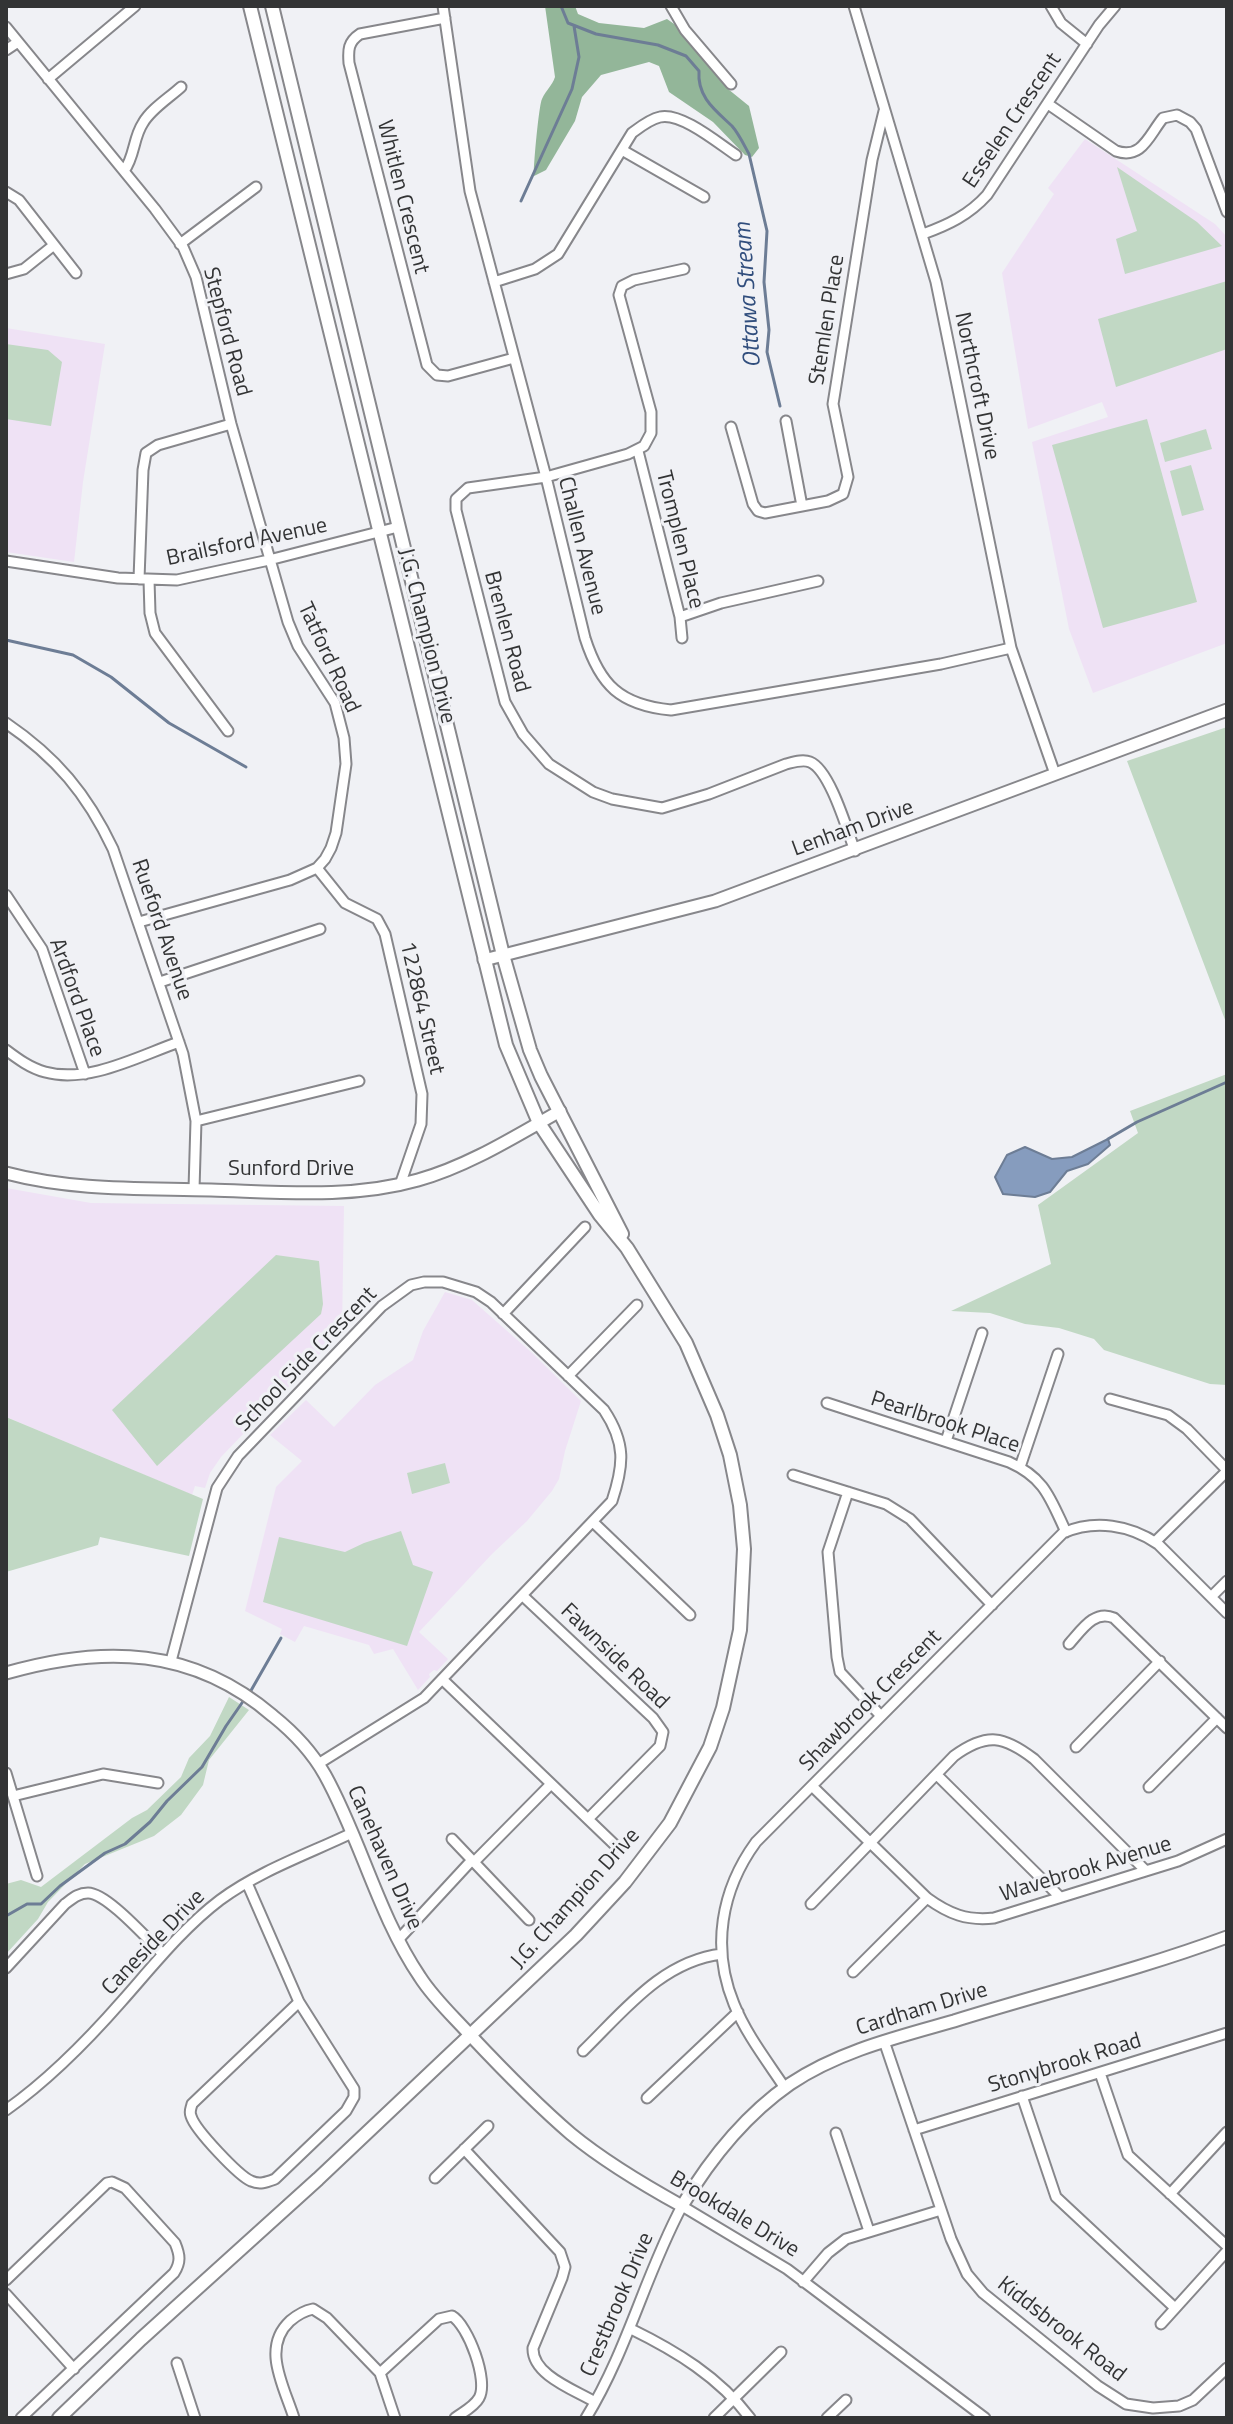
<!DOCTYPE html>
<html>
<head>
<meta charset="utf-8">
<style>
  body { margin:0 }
  #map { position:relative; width:1233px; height:2424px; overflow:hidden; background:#f0f1f5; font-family:"Titillium Web",sans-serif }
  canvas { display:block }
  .frame { position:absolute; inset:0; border:8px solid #333435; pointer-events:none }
</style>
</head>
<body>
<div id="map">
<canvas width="1233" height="2424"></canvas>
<div class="frame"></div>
</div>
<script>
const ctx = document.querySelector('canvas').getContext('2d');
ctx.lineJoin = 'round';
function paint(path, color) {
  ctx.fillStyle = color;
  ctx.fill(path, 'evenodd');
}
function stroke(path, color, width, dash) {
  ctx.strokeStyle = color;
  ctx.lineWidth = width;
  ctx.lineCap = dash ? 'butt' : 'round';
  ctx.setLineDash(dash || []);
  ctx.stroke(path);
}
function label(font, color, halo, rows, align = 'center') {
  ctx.font = font + ' "Titillium Web",sans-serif';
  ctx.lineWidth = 6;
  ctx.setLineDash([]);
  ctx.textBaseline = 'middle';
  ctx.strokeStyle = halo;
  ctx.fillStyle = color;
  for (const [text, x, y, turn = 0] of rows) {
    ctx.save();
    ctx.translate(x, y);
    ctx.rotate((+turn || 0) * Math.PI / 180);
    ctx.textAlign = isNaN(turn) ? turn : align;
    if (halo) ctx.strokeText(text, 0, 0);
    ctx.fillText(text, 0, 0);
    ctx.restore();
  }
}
paint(new Path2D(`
  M1085 139 1215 224 1227 237V643L1093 693 1069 629 1032 442 1108 417 1102 402 1028 429 1002 273 1054 194 1048 188Z
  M6 328 105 344 83 482 74 562 6 552Z
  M6 1188 91 1203 344 1206 342 1331 221 1457 210 1473 205 1488 195 1486 192 1495 6 1417Z
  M445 1292 472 1300 531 1352 581 1401 565 1451 559 1479 552 1491 527 1521 492 1554 419 1632 448 1659 437 1671 434 1670 429 1674 430 1677 418 1690 393 1649 374 1654 369 1645 304 1626 295 1642 280 1634 282 1629 245 1611 276 1487 302 1461 270 1435 306 1400 334 1427 375 1385 413 1360 423 1331Z`), '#efe2f5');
paint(new Path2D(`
  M1117 167 1197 222 1222 246 1125 274 1116 239 1137 231Z
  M1227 281V349L1116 387 1098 319Z
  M6 344 48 350 62 362 51 426 6 419Z
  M1147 419 1197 602 1103 628 1052 445Z
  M1206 429 1212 449 1165 462 1160 443Z
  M1191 465 1204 510 1182 516 1170 471Z
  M1227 727V1025L1127 761Z
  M1227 1074V1385L1210 1384 1104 1350 1094 1339 1059 1328 1025 1324 990 1313 951 1311 1051 1264 1038 1205 1138 1133 1130 1111Z
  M276 1255 319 1261 323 1304 321 1314 157 1466 112 1410Z
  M6 1417 203 1499 189 1556 100 1537 98 1545 6 1572Z
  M445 1463 450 1483 412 1494 407 1473Z
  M401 1531 413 1565 433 1572 407 1646 263 1602 279 1537 345 1552 364 1543Z
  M229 1697 249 1710 209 1760 203 1785 181 1815 154 1836 85 1864 48 1902 38 1919 6 1954V1884L21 1880 41 1887 132 1818 147 1810 181 1777 189 1758 210 1736Z`), '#c1d8c4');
paint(new Path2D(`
  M545 6H575L578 14 599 23 644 28 667 19 677 26 728 89 749 106 759 148 752 157 745 155 713 122 669 92 659 66 649 62 601 75 582 97 575 121 546 170 534 176C533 170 539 104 542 99 546 90 552 86 555 77Z`), '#93b699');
const water = new Path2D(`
  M1108 1139 1110 1145 1088 1164 1067 1171 1050 1192 1035 1197 1003 1194 995 1177 1007 1155 1025 1147 1052 1159 1072 1157Z`);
paint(water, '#869cbe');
stroke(water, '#6d7d95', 2);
stroke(new Path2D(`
  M561 6 568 23 596 34 658 45 686 56 699 71C697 97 715 110 732 126 739 134 744 145 749 154L767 231 764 282 769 330 767 352 780 406
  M521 201 572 89 579 57 574 26
  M6 640 73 655 111 677 169 723 246 767
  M1108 1139 1137 1122 1227 1082
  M249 1694 281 1638
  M6 1916 27 1904H41L60 1886 105 1853 125 1844 150 1822 167 1801 202 1767 226 1726 244 1700`), '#6d7d95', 3);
const minor = new Path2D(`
  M443 6 470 191 546 477 585 638C600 685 620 705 671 710L941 664 1011 648
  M671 6 685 30 731 84
  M854 6 936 282 1011 648 1055 774
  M1051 6 1061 23 1087 44
  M445 18 360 34C348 42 348 50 349 63L427 365 437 375 448 376 514 358
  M6 27 155 209 183 247 196 277 231 424 288 622 298 646 335 703 344 738 346 764 336 833 331 848 325 859 317 868 290 880 139 922
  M6 50 18 42
  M48 79 135 6
  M1048 104 1116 151C1142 160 1149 135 1163 118L1177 115 1190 122 1196 129 1227 212
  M622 150 704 197
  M124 171C135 156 133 138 143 123 151 109 169 98 181 87
  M6 192 19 200 76 273
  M923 234C948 225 969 215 987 195L1099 25 1115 6
  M180 244 256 187
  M684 269 634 280 622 286 619 295 651 412V433L644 446 628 454 546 477 468 488 456 499V510L505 702 523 734 549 764 593 792 612 799 662 808 709 794 786 764C794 762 803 759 810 762 830 770 847 830 855 851
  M6 274 24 269 54 245
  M494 282 535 269 558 254 632 133C640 127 650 119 660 117 681 112 718 143 736 155
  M786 421 802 506
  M731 427 753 504 758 511 765 513 828 501 843 494 848 477 833 404 872 160 884 111
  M638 451 680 617 682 638
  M6 561 118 578 177 580 269 560 398 527
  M139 579 143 470 146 453 158 445 231 424
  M149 580 150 613 155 633 228 731
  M680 617 721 603 818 581
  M6 723C56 757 87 794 113 849L183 1054 196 1121 194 1189
  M317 868 345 903 377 919 385 934 422 1094 421 1124 400 1185
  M6 895 42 949 85 1074
  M160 982 320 929
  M6 1050C18 1059 30 1068 45 1072 88 1084 139 1056 179 1042
  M196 1121 359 1081
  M503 1314 585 1227
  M568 1376 637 1305
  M1110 1399 1168 1415 1187 1429 1227 1470
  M827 1403 1009 1462C1045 1478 1050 1498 1066 1532
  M946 1441 982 1333
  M1020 1467 1058 1354
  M793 1475 886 1504 910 1519 992 1605
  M848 1492 828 1552 837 1657 840 1672 881 1716
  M593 1522 690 1615
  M1155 1542 1227 1471
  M523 1596 653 1718 663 1732 660 1746 588 1819
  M1211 1597 1227 1581
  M1069 1644C1081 1631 1094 1609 1114 1618L1227 1728
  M171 1661 217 1488 238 1456 382 1306 411 1285 424 1282H443L476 1292 491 1302 604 1410C626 1443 624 1465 612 1501L424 1698 318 1764
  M442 1679 617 1847
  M1076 1747 1160 1661
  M6 1773 37 1876
  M937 1775 1060 1897
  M812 1786 927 1898C949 1914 967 1921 994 1918L1178 1861 1227 1839
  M1149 1787 1217 1718
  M13 1796 103 1774 158 1783
  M452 1839 529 1920
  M474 1862 551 1784
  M247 1883 299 2002 354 2089V2097L346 2111 275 2179C267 2182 260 2185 251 2181 239 2176 195 2130 191 2116 189 2111 191 2109 192 2104L299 2002
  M811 1904 954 1756C987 1732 1004 1736 1034 1759L1145 1870
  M398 1940 472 1860
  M6 1968 65 1904C72 1899 78 1893 88 1893 107 1893 148 1940 163 1954
  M853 1972 927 1898
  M884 2041 951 2239 967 2274 983 2293 1098 2386 1126 2404 1153 2408 1179 2406 1193 2400 1227 2368
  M583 2051C624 2011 662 1961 722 1954
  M1100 2073 1128 2155 1227 2246
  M785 2088C767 2061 746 2034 734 2004 711 1948 721 1890 756 1842L1063 1533C1095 1519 1130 1525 1158 1544L1227 1613
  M1022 2096 1056 2197 1175 2308
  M647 2098 738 2012
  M6 2110C50 2079 87 2041 122 2001 153 1966 183 1928 220 1900 259 1871 308 1854 352 1833
  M914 2130 1227 2033
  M836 2133 869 2231
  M464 2149 560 2252 565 2267 562 2278 533 2348C532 2375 575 2390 595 2402
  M435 2178 488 2126
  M1170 2194 1227 2132
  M6 2280 107 2183 112 2182 125 2188 175 2243C180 2255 181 2262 174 2273L21 2418
  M803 2282 828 2253 846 2239 941 2210
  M6 2294 74 2369
  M1161 2324 1227 2251
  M631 2329C676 2351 719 2377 750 2418
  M177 2363 195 2418
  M380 2373 439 2319 452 2316C468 2325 489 2381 479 2398 474 2407 463 2412 455 2418
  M294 2418C284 2386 261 2348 290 2321 297 2315 303 2311 313 2309L327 2318 380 2373 395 2418
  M586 2418C628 2349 645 2275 682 2206L787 2269 985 2418
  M714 2418 781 2352
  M827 2418 846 2400`);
const tertiary = new Path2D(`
  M484 960 715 901 1227 710
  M6 1173C74 1191 142 1188 211 1190 280 1192 351 1199 418 1180 468 1166 514 1137 560 1111
  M6 1673C103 1645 193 1647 273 1716 293 1732 312 1752 325 1775 361 1840 378 1915 420 1977 434 1999 454 2017 471 2036 503 2070 536 2104 571 2134 605 2162 644 2185 682 2206 710 2159 744 2116 790 2084 839 2051 898 2037 954 2021 1044 1993 1138 1970 1227 1937`);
const secondary = new Path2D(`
  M272 6 503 955 530 1050 541 1076 622 1234
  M59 2418 141 2339 318 2179 576 1935 625 1882 670 1823 710 1747 723 1708 740 1630 744 1549 740 1505 730 1455 717 1415 686 1343 627 1248 600 1215 539 1123 506 1045 250 6`);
stroke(minor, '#87878b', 13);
stroke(tertiary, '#87878b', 15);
stroke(secondary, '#87878b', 16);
stroke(minor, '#fff', 9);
stroke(tertiary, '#fff', 11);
stroke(secondary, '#fff', 12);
label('22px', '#333435', '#f0f1f5', [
  ["Esselen Crescent",1013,121,-56],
  ["Whitlen Crescent",402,197,76],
  ["Stemlen Place",828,320,-81],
  ["Stepford Road",226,332,75],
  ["Northcroft Drive",976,386,78],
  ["Tromplen Place",679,540,76],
  ["Brailsford Avenue",247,543,-12],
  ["Challen Avenue",581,546,76],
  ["Brenlen Road",506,632,75],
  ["J.G. Champion Drive",426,636,76],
  ["Tatford Road",328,658,65],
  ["Lenham Drive",853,829,-20],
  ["Rueford Avenue",161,930,71],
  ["Ardford Place",76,998,70],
  ["122864 Street",421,1008,77],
  ["Sunford Drive",291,1170],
  ["School Side Crescent",307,1360,-46],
  ["Pearlbrook Place",945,1423,18],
  ["Fawnside Road",614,1657,44],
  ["Shawbrook Crescent",871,1701,-45],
  ["Canehaven Drive",384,1858,66],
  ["Wavebrook Avenue",1086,1870,-17],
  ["J.G. Champion Drive",576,1899,-48],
  ["Caneside Drive",154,1943,-46],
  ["Cardham Drive",922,2010,-17],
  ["Stonybrook Road",1065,2064,-17],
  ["Brookdale Drive",734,2215,31],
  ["Crestbrook Drive",618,2305,-67],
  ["Kiddsbrook Road",1061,2330,38]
]);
label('italic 24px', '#314e7d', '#f0f1f5', [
  ["Ottawa Stream",749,295,-94]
]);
</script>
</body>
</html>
